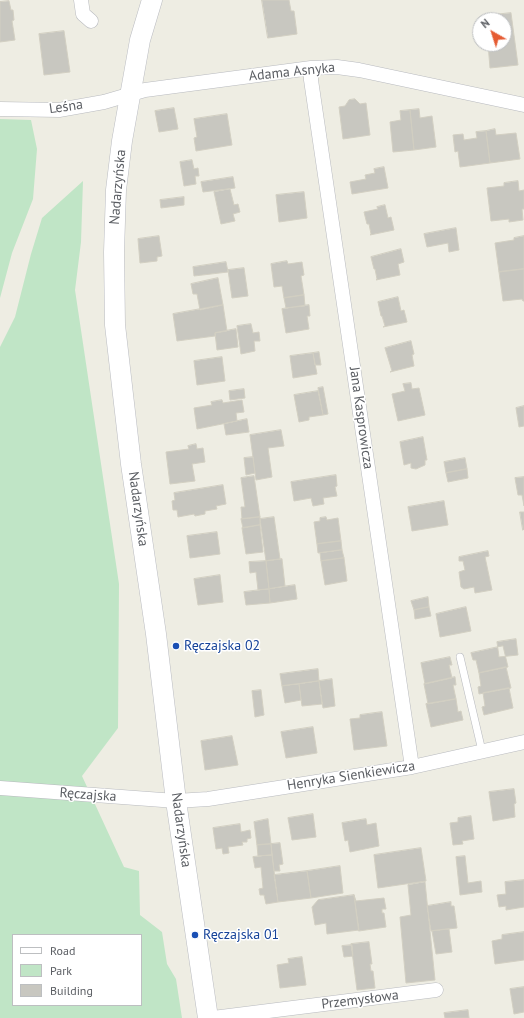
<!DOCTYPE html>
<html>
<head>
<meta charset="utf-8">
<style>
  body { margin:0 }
  #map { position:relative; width:524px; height:1018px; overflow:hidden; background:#eeede3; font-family:"PT Sans",sans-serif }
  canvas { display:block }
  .legend { position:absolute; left:12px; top:934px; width:130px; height:72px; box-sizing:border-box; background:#fff; border:1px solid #bdbfc1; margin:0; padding:5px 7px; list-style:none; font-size:12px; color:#5b5e63 }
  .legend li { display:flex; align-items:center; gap:8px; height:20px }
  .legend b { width:20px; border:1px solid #bdbfc1 }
  .north { position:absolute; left:472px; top:12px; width:40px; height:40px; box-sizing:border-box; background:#fff; border:1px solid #bdbfc1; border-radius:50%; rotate:321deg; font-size:11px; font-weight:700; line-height:16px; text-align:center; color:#5b5e63 }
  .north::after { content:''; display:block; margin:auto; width:14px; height:18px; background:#e55b32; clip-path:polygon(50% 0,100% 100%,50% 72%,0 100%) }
</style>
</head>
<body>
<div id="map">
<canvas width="524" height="1018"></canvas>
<ul class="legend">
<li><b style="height:5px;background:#fff"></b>Road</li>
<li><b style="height:11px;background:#c0e5c6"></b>Park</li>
<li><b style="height:11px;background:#c8c7c0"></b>Building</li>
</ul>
<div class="north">N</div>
</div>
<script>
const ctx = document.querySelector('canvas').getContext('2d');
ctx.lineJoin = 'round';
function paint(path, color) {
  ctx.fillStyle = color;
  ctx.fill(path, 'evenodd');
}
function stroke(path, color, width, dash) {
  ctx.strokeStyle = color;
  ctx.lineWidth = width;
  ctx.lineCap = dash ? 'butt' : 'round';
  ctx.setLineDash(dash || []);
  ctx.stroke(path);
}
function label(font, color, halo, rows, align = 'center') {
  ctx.font = font + ' "PT Sans",sans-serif';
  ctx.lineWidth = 3;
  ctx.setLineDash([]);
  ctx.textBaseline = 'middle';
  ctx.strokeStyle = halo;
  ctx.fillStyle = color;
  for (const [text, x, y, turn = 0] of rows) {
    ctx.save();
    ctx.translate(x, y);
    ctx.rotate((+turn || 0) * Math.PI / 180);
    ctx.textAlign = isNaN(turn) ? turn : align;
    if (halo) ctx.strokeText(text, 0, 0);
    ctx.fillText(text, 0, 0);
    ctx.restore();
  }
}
paint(new Path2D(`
  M0 119 31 120 37 149 33 199 12 253 0 298Z
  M83 181 81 242 75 290 119 584 118 728 82 776 124 867 139 871 140 915 162 932 167 964 176 979 182 1018H0V347L15 317 31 254 42 218ZM13 935H141V1005H13Z`), '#c0e5c6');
const building = new Path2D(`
  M262 0H289L291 11H294L297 34 268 38Z
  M9 1 11 10H13L14 20 12 21 15 40 0 42V2Z
  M511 13 518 65 490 68 488 44H504V20H485L484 16Z
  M64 31 70 72 44 75 39 34Z
  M355 99 360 104 366 103 370 135 343 139 339 107 345 106 349 100Z
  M174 108 178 129 159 132 155 111Z
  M419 109 420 118 432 116 436 147 414 150 410 110Z
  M410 110 414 150 393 152 390 122 401 120 400 111Z
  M227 114 232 145 196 151 194 138 197 137 194 119Z
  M495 129 496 135 516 133 520 159 490 163 486 131Z
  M486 131 490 163 460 167 458 151 455 152 453 135 463 134 464 140 477 138 476 132Z
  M192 160 194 169 198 168 199 176H195L196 184 184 186 180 162Z
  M384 167 388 188 352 194 350 182 366 179 365 175 375 173 374 169Z
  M233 177 235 188 203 192 201 182Z
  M518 181 519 191 524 190V209H522L523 220 509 222V219L491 221 487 188 504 186V183Z
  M230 189 234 205 238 204 240 212 233 214 235 221 221 224 214 192Z
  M304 192 307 218 279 222 276 195Z
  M184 197V205L161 208 160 200Z
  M385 205 388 218 391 217 394 230 370 235 371 234 369 224H367L364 212 378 209 377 207Z
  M456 228 459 250 449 252 448 243 427 247 424 234Z
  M159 236 162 256 157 257V261L140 263 138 239Z
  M524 236V269L499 272 495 243 514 240V238Z
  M401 249 404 262 398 264 400 275 376 280 377 279 375 269H374L371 257Z
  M287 261 288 264 302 262 304 275 301 276 304 295 284 298 282 286 274 287 271 264Z
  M226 262 228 272 194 276 193 267Z
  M244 268 248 296 232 298 228 270Z
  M524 269V301H523L522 299 503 301 499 272Z
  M218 278 223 305 200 310 197 294H193L191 284Z
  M304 295 305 306 286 308 284 298Z
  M398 297 401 311 404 310 407 322 383 327 385 326 382 316H381L378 302Z
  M223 305 227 331 215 333V336L177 341 173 314Z
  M309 305 310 316H307L309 329 286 333 282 309Z
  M251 324 253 333 259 332 260 341H254L255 351 241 354 237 326Z
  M236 329 238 347 217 350 215 333Z
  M411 341 414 354 412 355 414 366 390 372 392 371 385 348Z
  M319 352 321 365H315L313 353Z
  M313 353 317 374 293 378 290 356Z
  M222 357 225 381 197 385 194 361Z
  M411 383 412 389 419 388 425 415 398 421 392 394 405 391 403 384Z
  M323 387 328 414 323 415 318 388Z
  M244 389 245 398 230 400 229 391Z
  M318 391 323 415 309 417V420L299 422 294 395Z
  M222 400 223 403 242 400 244 412 236 413 237 421 197 429 194 408 212 405 211 402Z
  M524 406V426L519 427 516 408Z
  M247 419 249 432 226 435 224 424Z
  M281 430 284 446 268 448 272 477 256 480 250 435Z
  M423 437 427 460H425V465L416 469 411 468V463L404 465 400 442Z
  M196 444 197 449 203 448 205 462 192 464 195 481 170 484 166 452 189 449 188 446Z
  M253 457 255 473 246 475 244 458Z
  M465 458 467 469 446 473 444 462Z
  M467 469 468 478 448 482 446 473Z
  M336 475 337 486 335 487 337 496 323 498 324 504 313 506 311 498 294 501 291 482Z
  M254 476 260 517 242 519 241 507H245L241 478Z
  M524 477V506L522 495H518L515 478Z
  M223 485 226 504 216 506 217 509 205 511V514L195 516 194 514 178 517 177 510H173L172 501 175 500 174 493Z
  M444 501 448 525 412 531 408 507Z
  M520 512H524V529L523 530Z
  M260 517V525L243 528 241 519Z
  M274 517 280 559 266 561 260 519Z
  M326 517 327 520 338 518 341 541 317 544 314 522 320 521V518Z
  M260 525 263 552 246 554 242 528Z
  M217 532 220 554 190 558 187 536Z
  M341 541 342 550 318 553 317 544Z
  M342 550 344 558 321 561 320 553Z
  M488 551 489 556 485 557 492 590 475 593 474 587 464 589 461 587 459 572 465 570 463 561H459V557Z
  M344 558 347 581 325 585 321 561Z
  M282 559 285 586 269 589 266 561Z
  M266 561 269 589 258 590 256 572 250 573 249 562Z
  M220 575 223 602 198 605 194 579Z
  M295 585 297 599 270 603 269 589Z
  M269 589 270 603 246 605 244 592Z
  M428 597 429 607 414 610 411 601Z
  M429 607 431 616 415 619 414 610Z
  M466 607 471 631 440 637 436 614Z
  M516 639 518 655 499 657 497 642Z
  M503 646 508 667 479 673 476 660H473L471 653Z
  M450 657 452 665H449L452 678 425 684 421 663Z
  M506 667 511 688 479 694 478 687 481 686 479 673Z
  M318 669 319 681 282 686 280 674Z
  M455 677 456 685H453L456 699 428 704 424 684Z
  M332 679 335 706 323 708 319 681Z
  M319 681 322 704 302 706 299 684Z
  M299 684 301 700 285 703 282 686Z
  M509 688 513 708 484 715 482 707 485 706 483 693Z
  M261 690 264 715 255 717 252 691Z
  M456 699 458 712 461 711 463 720 431 727 426 704Z
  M382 712 387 746 354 750 350 719 360 718V715Z
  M313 727 317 753 286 758 281 732Z
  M232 736 238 765 205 770 201 741Z
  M514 789 516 803 514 804 515 817 493 821 489 792Z
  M313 814 316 837 292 840 288 818Z
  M471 816 474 839 462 841 463 844 453 845 450 823 458 822V818Z
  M268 819 271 844 257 845 254 822Z
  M366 819 367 825 376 823 379 846 350 852 348 840 345 841 342 823Z
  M240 824 241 832 250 830 251 838 247 839V842H242L243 845 228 847 229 853 223 854 222 848 216 849 213 828Z
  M280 843 283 864 279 865 280 871H274L271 844Z
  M271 844 272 855 258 856 257 845Z
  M421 848 426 881 378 888 374 855Z
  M272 855 278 902 266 904 264 895H260L259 889 263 888 261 867 255 868 253 857Z
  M465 856 468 883 481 881 482 892 460 895 456 857Z
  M340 866 343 893 311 898 307 871Z
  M307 871 311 898 278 902 274 875Z
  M524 880V907L506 910V906L499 907 497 895 506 894 505 882Z
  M425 882 435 980 406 983 400 917 411 915 408 885Z
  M354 895 359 930 327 934 326 923 315 925 312 907 318 900Z
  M354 895 356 901 384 898 386 909H382V913H384L386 927 359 931Z
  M451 902V906H454L457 928 431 931 427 906Z
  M449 929 452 952 436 954 432 931Z
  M524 932V960L495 964 492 941 502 939V935Z
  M369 942 372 964H370L371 971H373L375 988 357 990 351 944Z
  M352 945 353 956 344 957 342 946Z
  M302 957 306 985 280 988 277 965 289 963 288 959Z
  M524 987V1012L514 1014 510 989Z
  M468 1010 469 1018H445L444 1013Z`);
paint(building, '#c8c7c0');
stroke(building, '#d2cfc2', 1);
const service = new Path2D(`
  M460 657 482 751`);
const minor = new Path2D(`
  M81 0 83 14 91 21
  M311 68V80L412 767
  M0 109 59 110 104 102 145 90 311 68 337 67 359 70 524 105
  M0 788 176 801 208 799 412 767 524 742
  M213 1018 436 990`);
const secondary = new Path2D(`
  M152 0 140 40 122 141 116 190 114 252 115 325 131 464 156 634 176 801 208 1018`);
stroke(service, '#b8babf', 8);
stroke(minor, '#b8babf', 15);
stroke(secondary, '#b9bbc1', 21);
stroke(service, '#fff', 7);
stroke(minor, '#fff', 14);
stroke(secondary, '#fff', 20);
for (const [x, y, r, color] of [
  [176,646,4,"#1a4fb4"],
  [195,935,4,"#1a4fb4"]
]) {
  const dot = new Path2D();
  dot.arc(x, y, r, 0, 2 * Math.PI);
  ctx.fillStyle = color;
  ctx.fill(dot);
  stroke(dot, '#fff', 1.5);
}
label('14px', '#5b5e63', '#fff', [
  ["Adama Asnyka",292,72,-6],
  ["Leśna",66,107,-8],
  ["Nadarzyńska",118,187,-85],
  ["Jana Kasprowicza",361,418,82],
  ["Nadarzyńska",138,509,82],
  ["Henryka Sienkiewicza",351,776,-9],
  ["Ręczajska",88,795,4],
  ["Nadarzyńska",181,830,82],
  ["Przemysłowa",360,1000,-7]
]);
label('14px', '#164399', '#fff', [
  ["Ręczajska 02",184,646],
  ["Ręczajska 01",203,935]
], 'left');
</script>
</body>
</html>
